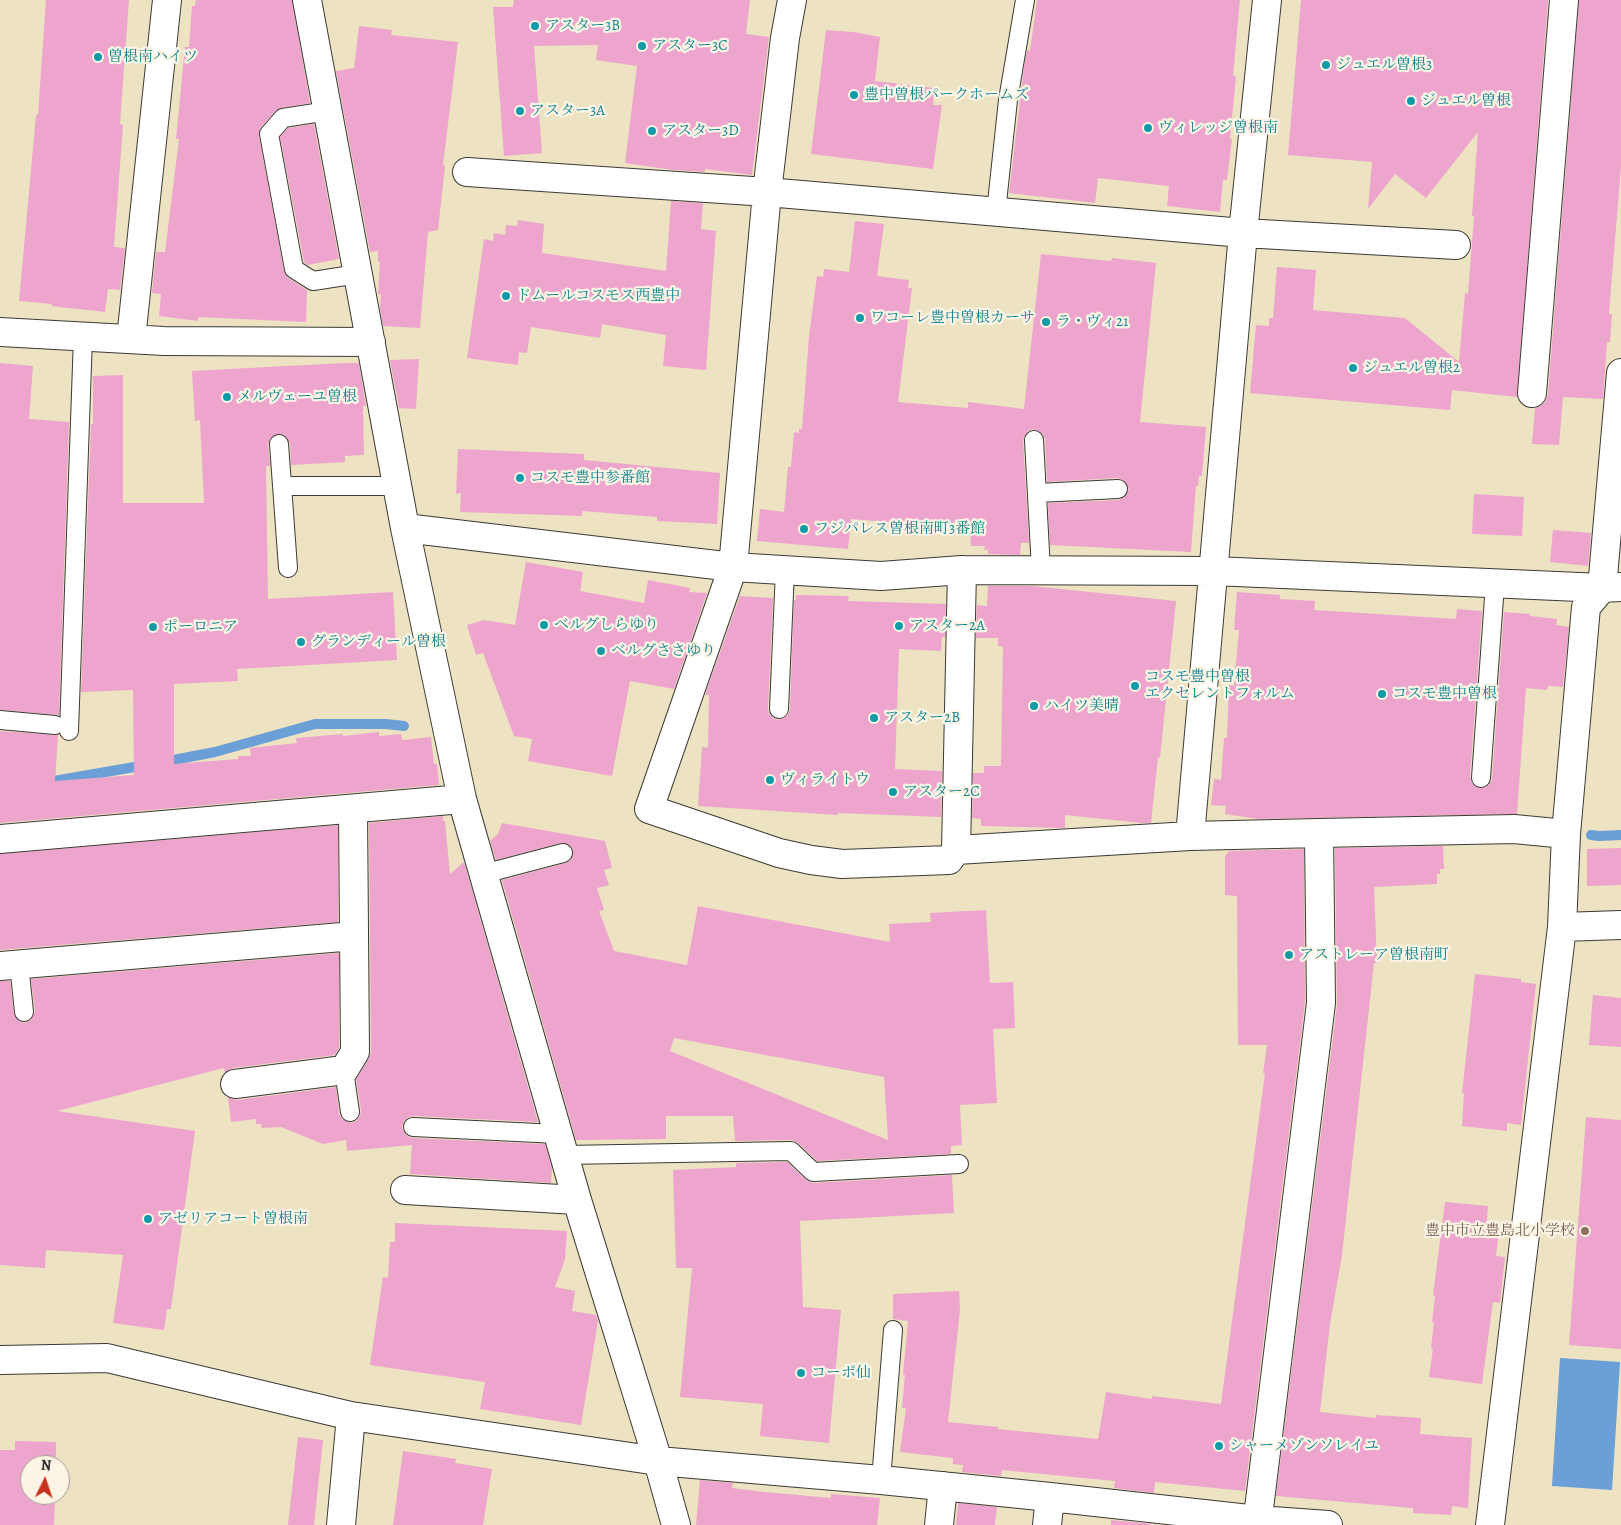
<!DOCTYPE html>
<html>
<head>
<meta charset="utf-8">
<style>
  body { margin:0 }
  #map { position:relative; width:1621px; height:1525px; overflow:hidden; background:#ede2c1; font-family:Alegreya,serif }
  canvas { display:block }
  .north { position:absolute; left:20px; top:1455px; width:50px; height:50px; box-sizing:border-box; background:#fcf5e5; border:1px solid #a29e95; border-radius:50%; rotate:4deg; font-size:14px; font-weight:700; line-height:20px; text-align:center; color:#1c1c1c }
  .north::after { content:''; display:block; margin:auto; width:18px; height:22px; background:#c8321e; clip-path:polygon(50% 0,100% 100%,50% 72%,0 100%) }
</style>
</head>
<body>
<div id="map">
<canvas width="1621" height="1525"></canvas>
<div class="north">N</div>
</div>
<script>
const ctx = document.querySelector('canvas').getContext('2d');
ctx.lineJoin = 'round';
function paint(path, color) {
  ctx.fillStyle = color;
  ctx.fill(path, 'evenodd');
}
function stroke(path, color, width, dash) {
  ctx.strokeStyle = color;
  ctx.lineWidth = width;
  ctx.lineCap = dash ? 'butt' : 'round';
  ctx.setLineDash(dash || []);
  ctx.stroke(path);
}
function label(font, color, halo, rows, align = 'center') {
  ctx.font = font + ' Alegreya,"Noto Serif JP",serif';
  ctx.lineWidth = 4.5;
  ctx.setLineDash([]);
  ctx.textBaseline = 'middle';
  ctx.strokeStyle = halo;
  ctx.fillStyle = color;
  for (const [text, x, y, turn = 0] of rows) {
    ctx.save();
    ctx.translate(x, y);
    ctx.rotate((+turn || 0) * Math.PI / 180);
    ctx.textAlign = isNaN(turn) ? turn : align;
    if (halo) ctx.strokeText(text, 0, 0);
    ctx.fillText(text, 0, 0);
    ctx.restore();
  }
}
paint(new Path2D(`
  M1560 1358 1620 1362 1612 1490 1552 1486Z`), '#6b9fd7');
stroke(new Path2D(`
  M163 762 215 752 315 724H386L404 726
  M45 787 48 782 146 765
  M1591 835 1599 836 1621 835`), '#6b9fd7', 10);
paint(new Path2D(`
  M46 0H129L120 124 123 125 114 247 125 248 120 290 108 289 105 312 51 306 52 304 19 301 36 115H38Z
  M196 0H292L310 103 281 108 276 111 261 127 259 136 284 271 288 278 307 290 306 322 198 317V321L159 316 161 294 152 293 156 252H165L179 139H176L185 47H189L192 6H195Z
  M514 0H750L746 34 769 37 752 175 705 169V172L673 170 625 163 637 66 596 60 598 45 534 46 542 153 504 156 493 7H513Z
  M1037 0H1240L1233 76H1236L1230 139H1232L1227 180H1223L1220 212 1167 206 1169 186 1098 178 1095 203 1009 193 1024 67 1027 50 1030 51Z
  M1301 0H1548L1517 397 1452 390 1450 410 1250 393 1256 325 1269 326V318H1273L1277 267 1316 270 1313 310 1405 318 1459 362 1465 293 1468 294 1474 216H1472L1478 132 1426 198 1395 174 1368 209 1372 162 1288 155Z
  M1579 0H1621V166L1609 314H1612L1610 342H1607L1603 399 1563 397 1559 445 1532 444 1535 408 1539 407 1545 402 1548 394Z
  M359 26 392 30 391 35 458 42 443 165 445 166 438 230 428 232 420 328 383 326 380 308 381 294H378L380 262H378V251L370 252 336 71 354 68Z
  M826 30 853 32 880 37 875 81 934 88 933 105H942L933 169 811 154Z
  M314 124 339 259 308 265 304 262 280 137 288 128Z
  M671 201 703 203 701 229 716 231 706 370 663 366 666 335 602 324 600 338 531 327 527 353 519 352 518 365 467 358 484 239 493 241 494 233 505 235 506 225 517 226 518 220 544 224 542 253 666 271Z
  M855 221 884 224 877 276 909 280 908 288H912L898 402 968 408V402L1024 409 1041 254 1111 261 1112 258 1156 263 1140 422 1206 427 1202 476H1199L1198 486H1196L1191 552 1050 545 1048 503 1119 500 1127 494 1129 488 1123 480 1117 478 1047 482 1045 439 1043 434 1034 429 1028 431 1023 440 1029 543H1021L1020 555 988 554V549L984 550 985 546H971L970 529 851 519 848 549 757 541 760 509 784 512 788 467H791L794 432 799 433V429H802L809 336 817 276 823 277 824 269 849 272Z
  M419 359 416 409 399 408 390 360Z
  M0 363 33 366 29 419 69 422 59 715 0 710Z
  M344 363H359L366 406 363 405 364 455 345 456V462L291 465 290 443 287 438 283 434H278L270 439 268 445 270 466H266L268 599 393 592 397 660 237 669 238 681 174 684V764L238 759V756H251L250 748 297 743 296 738 343 734V736L379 732V736L401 734 402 740 431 737 434 764H437L439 785 0 823V731L58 735 55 781 134 775 133 690 81 692 91 424H93V376L123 375V503H204L200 420 195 421 192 371Z
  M458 449 584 454V460L720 473 717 524 657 521V517L582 511V516L460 512 461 493 456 494Z
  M1474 494 1524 497 1522 536 1472 534Z
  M1553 530 1591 533 1588 566 1550 562Z
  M526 562 583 572 580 591 644 603 648 580 690 588 689 592 707 593 674 689 630 681 612 776 528 761 532 739 514 736 483 653 476 655 467 625 484 620 515 625Z
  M988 586H1032L1176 601 1160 758 1158 757 1151 823H1142L1065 815V828L981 826V819L972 818 973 773H984V766H1001L1003 647 998 646V638H976L977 605 987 606Z
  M1237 592 1280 595V599L1315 601 1314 610 1456 619 1457 609 1482 611 1470 777 1472 783 1480 788 1486 787 1490 784 1492 779 1504 612 1530 614V616L1557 619 1556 625 1569 627 1563 687 1548 686 1547 690 1526 688 1517 814 1258 819 1225 814 1226 806 1211 805 1214 779 1221 780 1224 738H1227L1229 685 1234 686 1239 630H1234Z
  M796 595 849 596 848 601 946 604 945 637H942L941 651 899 649 895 769 942 771 941 817 838 813V815L698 806 702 747 708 748 709 695H705L740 596 773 598 768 709 769 713 773 718 779 720 788 715 790 709 794 600H796Z
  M443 816V821H445L450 874 464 862 538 1122 414 1116 409 1117 404 1121 402 1126 403 1131 407 1136 412 1138 545 1144 552 1168 551 1183 410 1174 412 1145 347 1151 346 1140 323 1144 281 1127 262 1128 261 1124H256V1119L231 1122 228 1097 237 1100 336 1087 339 1114 342 1119 351 1123 356 1121 360 1116 361 1110 356 1079 368 1060 371 1052 369 823Z
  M502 823 605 841 612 868 604 870 609 885 597 888 604 910 599 911 614 951 687 965 698 906 890 942 889 924 931 922 930 913 986 910 990 983 1013 982 1015 1028 993 1029 997 1103 960 1105 962 1145 951 1146V1154L817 1161 798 1143 792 1140 735 1141 733 1116H666V1139L576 1140 502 880 566 863 571 860 573 851 570 845 561 843 496 860 490 841 498 834ZM674 1038 884 1077 888 1140 670 1051Z
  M338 825V922L0 950V854Z
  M1443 846 1444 869H1440V874H1437V884L1374 887 1377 963H1374L1342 1255 1330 1324 1320 1412 1376 1418V1415L1421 1418 1420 1434 1472 1438 1468 1508 1452 1506 1451 1515 1413 1513V1508L1276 1496 1337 1005 1335 848Z
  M1621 848V885L1587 886V849Z
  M1304 849 1305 1002 1245 1491 1155 1482 1154 1493 1114 1488 1115 1481 1002 1470 1001 1476 962 1472 963 1465 953 1464V1458L900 1452 906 1408H902L905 1375H903L908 1321 893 1319V1294L959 1291 960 1310 948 1422 998 1427V1429L1098 1439 1106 1392 1152 1399V1396L1221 1404 1265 1073H1263L1267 1045H1238L1237 896 1225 895V856L1229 851Z
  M339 953V1048L335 1055 233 1068 225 1073 224 1068 57 1111 195 1131 171 1309H167L164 1330 113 1323 123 1255 46 1250 45 1268 0 1265V981H10L14 1014 19 1021 25 1023 31 1020 35 1011 31 979Z
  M1475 974 1521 979V982L1536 984 1521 1125 1507 1123V1131L1462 1126 1464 1093H1462Z
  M1593 995 1621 998V1047L1589 1045Z
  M1586 1117 1621 1120V1349L1569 1345Z
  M787 1162 806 1180 813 1183 952 1175 954 1213 800 1221 803 1307 841 1310 829 1443 760 1436 763 1404 680 1397 692 1268H676L673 1170 736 1167V1163Z
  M1445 1202 1488 1206 1486 1231 1499 1232 1496 1256 1505 1257 1500 1303 1493 1302 1482 1384 1429 1377 1433 1349 1431 1348 1434 1322H1432L1435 1296 1433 1295Z
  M395 1223 567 1231 565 1259 555 1287 575 1291 572 1311 596 1315 598 1321 581 1425 480 1409 485 1382 370 1365 383 1277 388 1278 390 1242H395Z
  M298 1437 323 1440 314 1525H288Z
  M15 1441 56 1442V1465H30V1495H55L54 1525H0V1450H15Z
  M403 1451 456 1459 455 1463 492 1469 483 1525H393Z
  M700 1480 733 1483 732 1488 765 1492 831 1498V1494L880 1498 877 1525H696Z
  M958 1503 997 1507 995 1525H956Z
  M1111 1520 1152 1524 1151 1525H1111Z`), '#eda5cd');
const lane = new Path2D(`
  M328 111 283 118 269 134 294 269 313 281 358 274
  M996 212 1008 100 1025 0
  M1034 440 1041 570
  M279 444 288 568
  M282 486H397
  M1037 493 1118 489
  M779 709 785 570
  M0 720 55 725
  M69 731 83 337
  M1481 778 1495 584
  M483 874 563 853
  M19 964 24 1012
  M344 1070 350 1112
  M413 1127 558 1134
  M564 1155 791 1151 813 1172 959 1164
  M881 1480 893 1330`);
const street = new Path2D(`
  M307 0 405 528 462 799 577 1200 658 1461 676 1525
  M792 0 785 38 767 192 733 567 649 809 779 853 811 860 842 864 949 860 956 850 962 570
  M467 172 767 192 1243 233 1456 245
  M0 332 164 341 371 342
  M131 339 167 0
  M1532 393 1564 0
  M405 528 733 567 881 576 962 570 1214 571 1602 588 1621 587
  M1190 836 1243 233 1267 0
  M0 839 462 799
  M956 850 1190 836 1319 833 1514 829 1566 834
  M1562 927 1621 925
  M0 966 354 936
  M235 1084 344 1070 355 1052 353 809
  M405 1190 577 1200
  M0 1360 107 1358 351 1416 658 1461 881 1480 1050 1497 1258 1520 1328 1525
  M341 1525 351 1416
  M939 1525 943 1486
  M1047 1525 1050 1497
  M1257 1525 1321 1003 1319 833
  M1490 1525 1562 927 1566 834 1586 607 1602 588 1621 373`);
stroke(lane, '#3b3a35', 20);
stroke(street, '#3b3a35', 30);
stroke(lane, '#fff', 18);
stroke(street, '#fff', 28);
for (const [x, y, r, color] of [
  [535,26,5,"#0f9aa8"],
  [642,46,5,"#0f9aa8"],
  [98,57,5,"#0f9aa8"],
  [1326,65,5,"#0f9aa8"],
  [854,95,5,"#0f9aa8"],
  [1411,101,5,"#0f9aa8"],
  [520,111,5,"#0f9aa8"],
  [1148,128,5,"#0f9aa8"],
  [652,131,5,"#0f9aa8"],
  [506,296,5,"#0f9aa8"],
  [860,318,5,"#0f9aa8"],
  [1046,322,5,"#0f9aa8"],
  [1353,368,5,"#0f9aa8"],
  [227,397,5,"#0f9aa8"],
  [520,478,5,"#0f9aa8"],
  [804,529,5,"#0f9aa8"],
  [544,625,5,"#0f9aa8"],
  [899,626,5,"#0f9aa8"],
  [153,627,5,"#0f9aa8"],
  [301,642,5,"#0f9aa8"],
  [601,651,5,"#0f9aa8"],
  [1135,686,5,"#0f9aa8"],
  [1382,694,5,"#0f9aa8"],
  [1034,706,5,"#0f9aa8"],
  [874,718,5,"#0f9aa8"],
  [770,780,5,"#0f9aa8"],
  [893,792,5,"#0f9aa8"],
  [1289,955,5,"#0f9aa8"],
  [148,1219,5,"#0f9aa8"],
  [1585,1231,5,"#8d6e63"],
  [801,1373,5,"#0f9aa8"],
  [1219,1446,5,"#0f9aa8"]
]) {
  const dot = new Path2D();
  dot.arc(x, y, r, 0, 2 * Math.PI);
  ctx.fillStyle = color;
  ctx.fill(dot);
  stroke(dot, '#fcf5e5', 2);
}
label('15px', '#0d838f', '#fcf5e5', [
  ["アスター3B",545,26],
  ["アスター3C",652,46],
  ["曽根南ハイツ",108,57],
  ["ジュエル曽根3",1336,65],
  ["豊中曽根パークホームズ",864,95],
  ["ジュエル曽根",1421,101],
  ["アスター3A",530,111],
  ["ヴィレッジ曽根南",1158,128],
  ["アスター3D",662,131],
  ["ドムールコスモス西豊中",516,296],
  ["ワコーレ豊中曽根カーサ",870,318],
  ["ラ・ヴィ21",1056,322],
  ["ジュエル曽根2",1363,368],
  ["メルヴェーユ曽根",237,397],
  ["コスモ豊中参番館",530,478],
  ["フジパレス曽根南町3番館",814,529],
  ["ベルグしらゆり",554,625],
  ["アスター2A",909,626],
  ["ポーロニア",163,627],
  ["グランディール曽根",311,642],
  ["ベルグささゆり",611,651],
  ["コスモ豊中曽根",1145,677],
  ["エクセレントフォルム",1145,694],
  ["コスモ豊中曽根",1392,694],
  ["ハイツ美晴",1044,706],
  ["アスター2B",884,718],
  ["ヴィライトウ",780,780],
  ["アスター2C",903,792],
  ["アストレーア曽根南町",1299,955],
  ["アゼリアコート曽根南",158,1219],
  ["コーポ仙",811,1373],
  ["シャーメゾンソレイユ",1229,1446]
], 'left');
label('15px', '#785e54', '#fcf5e5', [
  ["豊中市立豊島北小学校",1575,1231]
], 'right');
</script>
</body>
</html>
